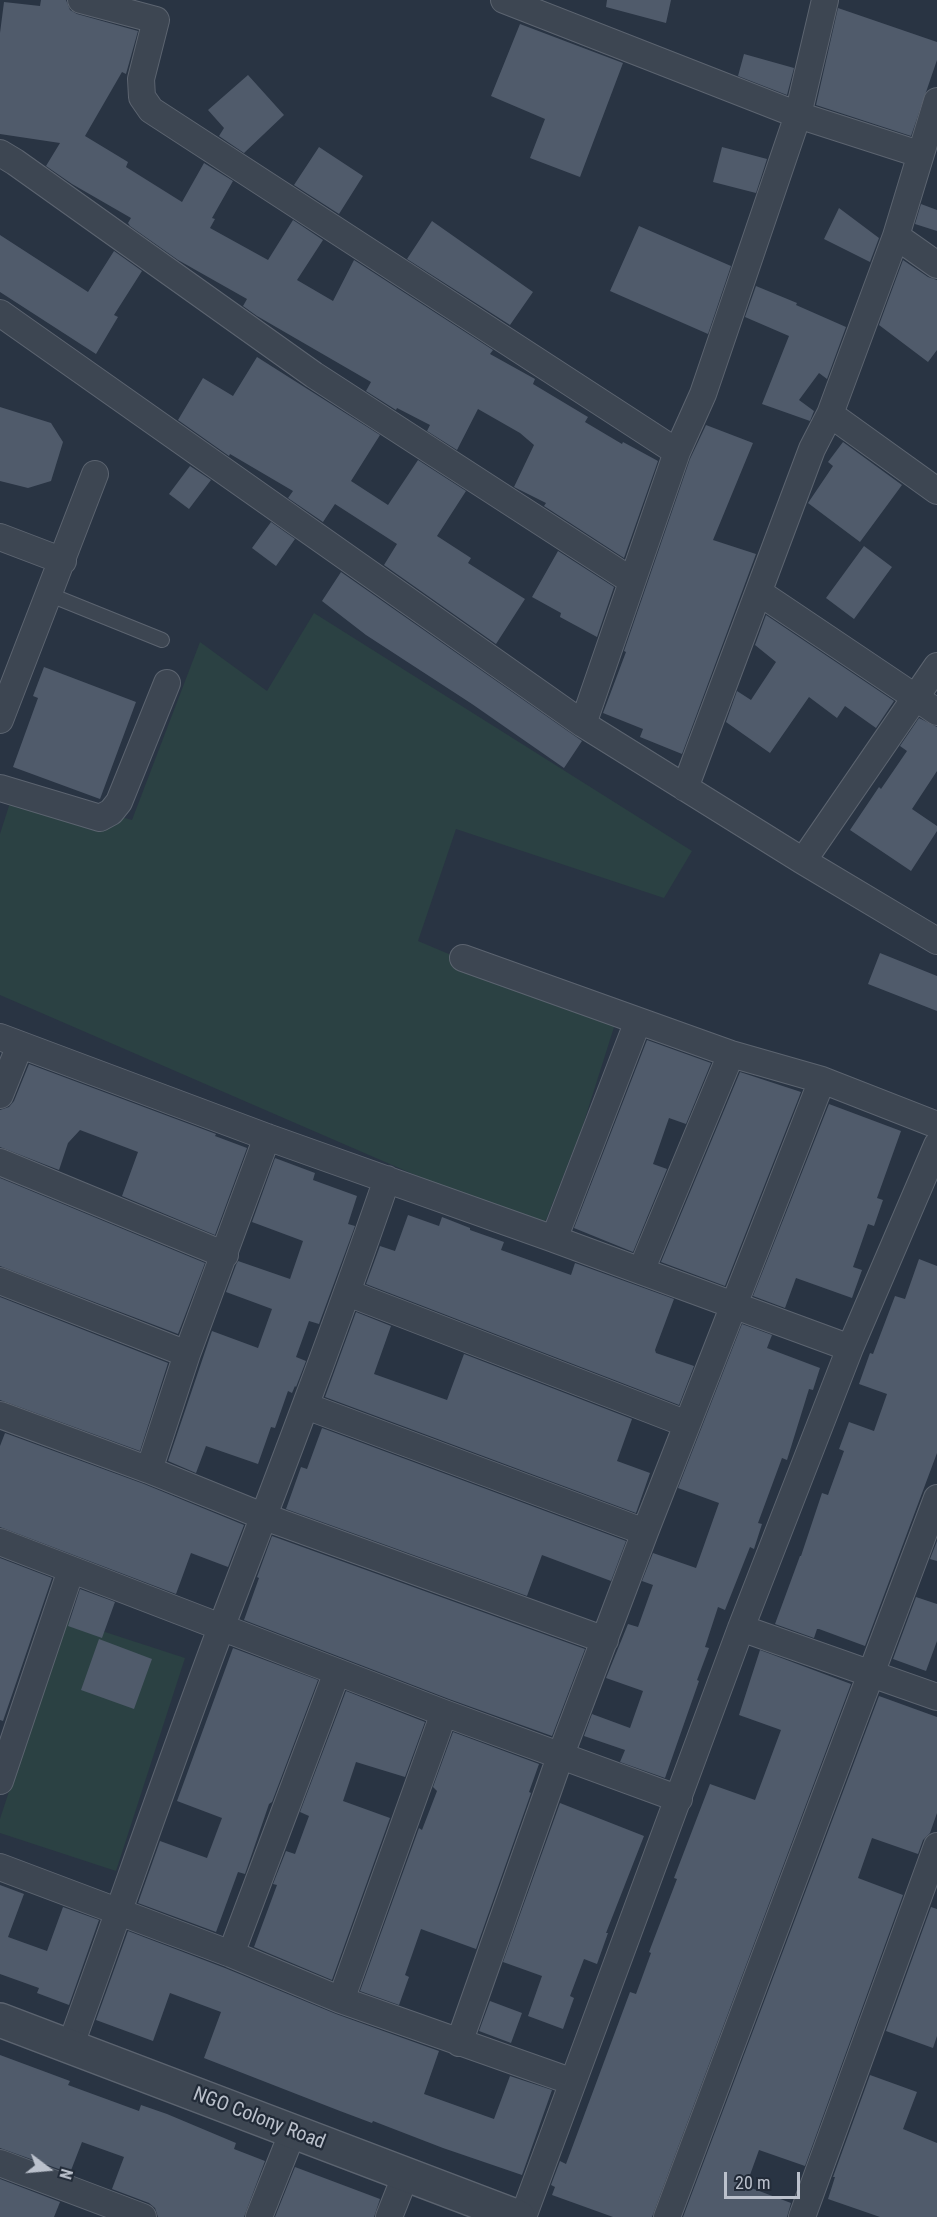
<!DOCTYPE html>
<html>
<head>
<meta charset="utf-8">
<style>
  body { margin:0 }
  #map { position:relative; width:937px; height:2217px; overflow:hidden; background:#293443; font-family:"Roboto Condensed",sans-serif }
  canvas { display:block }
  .north { position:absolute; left:18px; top:2139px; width:60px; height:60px; -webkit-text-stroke:4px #222b38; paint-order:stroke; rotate:106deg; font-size:16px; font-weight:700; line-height:24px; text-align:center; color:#bbc1cc }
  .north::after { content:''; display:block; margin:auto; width:21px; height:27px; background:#bbc1cc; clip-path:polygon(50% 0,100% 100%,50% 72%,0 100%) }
  .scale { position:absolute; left:724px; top:2172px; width:76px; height:27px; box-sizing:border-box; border:3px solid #bbc1cc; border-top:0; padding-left:8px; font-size:18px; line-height:21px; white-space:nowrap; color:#bbc1cc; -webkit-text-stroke:4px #222b38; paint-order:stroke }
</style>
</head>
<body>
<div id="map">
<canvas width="937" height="2217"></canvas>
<div class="north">N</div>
<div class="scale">20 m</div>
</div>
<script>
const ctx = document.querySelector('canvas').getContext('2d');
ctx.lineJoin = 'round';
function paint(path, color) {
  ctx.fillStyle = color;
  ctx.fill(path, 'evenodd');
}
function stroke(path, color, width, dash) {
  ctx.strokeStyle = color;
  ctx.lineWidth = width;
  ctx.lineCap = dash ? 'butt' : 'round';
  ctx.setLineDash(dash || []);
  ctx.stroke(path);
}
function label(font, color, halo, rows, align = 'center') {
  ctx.font = font + ' "Roboto Condensed",sans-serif';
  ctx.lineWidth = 4.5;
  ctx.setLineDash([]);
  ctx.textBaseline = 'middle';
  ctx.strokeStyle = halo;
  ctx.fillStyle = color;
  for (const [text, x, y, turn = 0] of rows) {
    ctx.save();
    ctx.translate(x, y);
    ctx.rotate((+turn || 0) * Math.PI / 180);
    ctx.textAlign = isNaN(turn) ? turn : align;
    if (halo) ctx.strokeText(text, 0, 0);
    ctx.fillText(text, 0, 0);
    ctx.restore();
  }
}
paint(new Path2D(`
  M314 613 692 851 664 898 456 829 418 941 615 1024 582 1128 542 1230 0 995V834L15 787 132 820 200 642 267 691Z
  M65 1619 185 1658 116 1871 0 1833V1819Z`), '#2b4143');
paint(new Path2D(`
  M41 0H66L70 10 77 14 138 31 126 74 122 72 85 136 128 162 126 167 182 202 204 163 233 181 212 218 215 219 210 228 268 260 293 220 323 240 297 280 333 301 354 260 493 350 490 354 535 379 533 384 588 417 585 422 622 444 623 442 658 461 624 558 544 506 546 503 514 487 534 445 520 433 478 409 457 450 427 431 430 425 397 408 396 410 366 391 371 382 257 316 243 306 247 299 178 260 130 226 128 223 131 218 72 184 46 166 60 143 0 134V33L4 2 40 6Z
  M607 0H671L666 23 606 7Z
  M838 8 937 42V60L911 136 816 105Z
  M520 24 623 63 580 177 530 158 545 119 491 96Z
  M744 54 794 68 787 95 738 76Z
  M248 75 284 115 244 153 219 136 224 128 208 110Z
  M319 147 363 176 339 214 294 185Z
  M722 147 767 159 756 193 713 182Z
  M921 204 937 210V231L915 224Z
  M839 208 879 238 870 262 824 239Z
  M432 221 533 292 510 325 407 259Z
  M639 226 731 266 708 334 610 291Z
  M0 235 88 292 114 251 142 271 114 315 118 317 96 354 0 292Z
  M903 260 928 277 937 280V350L928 362 879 325Z
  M756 286 797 303 796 305 846 327 827 379 819 373 799 400 814 411 810 421 762 404 789 336 745 317Z
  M257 357 380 435 351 481 388 505 418 460 466 491 437 536 471 558 468 563 525 599 496 644 384 565 397 544 335 504 323 522 288 498 293 491 230 454 229 456 178 420 203 378 233 396Z
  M0 407 51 423 63 442 51 481 28 488 0 481Z
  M706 425 753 443 713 540 756 554 682 754 640 737 643 729 603 713 626 652 624 651 690 459Z
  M843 442 902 485 860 542 808 503 833 466 828 462Z
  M190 466 211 480 189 509 169 494Z
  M271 522 295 539 276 566 252 548Z
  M864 546 892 567 854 619 826 598Z
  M558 551 614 587 597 637 560 617 561 613 532 597Z
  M341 572 582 741 564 768 472 704 366 635 322 601Z
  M766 615 894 701 876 728 845 706 837 718 809 697 770 753 726 722 737 691 751 700 776 662 755 645Z
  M44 667 136 702 100 799 13 767 38 698 33 696Z
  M919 718 937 727V771L912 809 937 826V831L911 871 850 830 879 787 881 789 907 751 900 746Z
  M880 953 937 976V1011L868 984Z
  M647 1040 711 1063 686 1124 669 1118 653 1164 667 1169 633 1252 574 1228Z
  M29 1064 216 1134 215 1136 247 1148 215 1235 122 1196 138 1152 80 1130 68 1143 59 1170 0 1147V1110L9 1107 14 1101Z
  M740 1072 801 1092 725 1286 661 1262Z
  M829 1104 901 1131 877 1198 883 1200 874 1226 868 1224 853 1267 862 1270 852 1298 796 1278 785 1308 753 1296Z
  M275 1158 315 1173 313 1180 357 1196 348 1224 355 1226 319 1324 309 1321 296 1357 306 1361 296 1387 295 1386 292 1393 288 1391 275 1428 271 1427 258 1464 206 1446 196 1473 168 1461 212 1331 258 1348 272 1309 226 1292 236 1265 238 1261 290 1279 303 1241 252 1222Z
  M0 1178 205 1263 178 1334 0 1266Z
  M408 1215 439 1226 442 1217 470 1228V1230L504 1242 501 1250 571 1275 575 1263 674 1299 655 1350 656 1353 694 1366 679 1405 366 1284 380 1246 395 1251Z
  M919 1259 937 1266V1453L865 1646 819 1629H817L814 1638 775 1624 800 1556H801L822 1493 828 1495 844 1451 839 1449 849 1422 874 1431 887 1394 859 1384 870 1353 873 1354 895 1296 905 1299Z
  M0 1297 168 1363 140 1451 0 1400Z
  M356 1312 391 1326 374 1374 447 1400 464 1354 632 1419 617 1461 650 1473 636 1513 325 1397Z
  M742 1324 772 1335 767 1348 820 1368 813 1390 809 1389 787 1460 782 1458 758 1523 762 1524 754 1549 750 1547 725 1610 718 1607 705 1647 709 1648 697 1680 699 1681 665 1778 620 1762 625 1750 584 1736 592 1714 630 1728 643 1691 606 1678 628 1624 638 1627 653 1585 642 1581 653 1553 696 1568 719 1503 678 1488Z
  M322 1428 626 1541 611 1581 542 1555 527 1596 286 1509 301 1467 307 1469Z
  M5 1433 144 1484 244 1525 228 1567 191 1553 176 1594 0 1527V1446Z
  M272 1536 585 1649 552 1736 449 1699 244 1620 259 1578 257 1577Z
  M937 1541V1561L930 1559Z
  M0 1558 52 1578 3 1721 0 1720Z
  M80 1589 115 1602 102 1638 68 1626Z
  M916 1597 937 1604V1641L926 1671 893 1659Z
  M99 1639 152 1659 134 1709 81 1690Z
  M233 1648 318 1680 272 1802 269 1804 245 1874 238 1872 216 1932 138 1903 160 1841 207 1858 222 1818 177 1801Z
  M760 1650 851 1684 652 2217H613L552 2195 555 2187 551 2185 560 2161 566 2164 630 1992 636 1994 651 1953 649 1952 677 1879 674 1878 710 1784 755 1800 781 1730 739 1715Z
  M346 1691 425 1722 405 1777 356 1762 343 1801 390 1818 332 1980 254 1947 277 1885 273 1884 286 1851 295 1854 309 1816 300 1812Z
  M879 1696 937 1717V1813L930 1833 923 1840 918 1854 872 1838 858 1878 903 1895 805 2166 759 2150 746 2186 791 2203 787 2217H683Z
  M453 1732 539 1764 529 1792 531 1793 476 1949 421 1929 405 1975 409 1977 399 2005 360 1991 419 1828 422 1830 437 1791 433 1787Z
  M560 1803 644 1836 606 1933H608L597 1964 584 1959 570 1996 574 1998 563 2029 528 2016 542 1976 503 1962Z
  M0 1885 24 1894 8 1937 47 1951 63 1907 99 1920 69 2005 37 1993 39 1988 0 1974Z
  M931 1907 937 1909V2036L933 2048 886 2031Z
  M128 1931 225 1968 336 2014 439 2051 424 2094 494 2119 510 2076 552 2090 522 2175 443 2148 373 2121 372 2123 340 2111 204 2058 221 2012 170 1993 153 2041 96 2020Z
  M490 2001 522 2013 511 2043 479 2031Z
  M0 2055 70 2081 68 2085 139 2111 141 2105 167 2114 236 2143 234 2149 265 2161 244 2217H158L155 2208 149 2203 112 2189 124 2157 82 2142 70 2173 0 2148Z
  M870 2075 917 2092 903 2129 937 2143V2217H880L828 2199 835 2177H833Z
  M295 2167 380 2199 374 2217H275Z
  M0 2179 60 2202 54 2217H0Z`), '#505b6b');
const service = new Path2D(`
  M48 594 162 640`);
const minor = new Path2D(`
  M81 0 156 20 141 79 142 97 151 110 677 452
  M504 0 798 115 919 154
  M0 153 15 162 314 375 632 581
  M896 236 937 265
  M0 313 583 724 803 861 937 941
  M830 414 937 491
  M0 537 63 561
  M760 593 937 712
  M0 720 95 474
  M583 724 677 452 703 394 798 115 825 0
  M0 788 100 818 111 812 119 802 167 683
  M685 788 812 449 830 414 896 236 937 101
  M803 861 937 666
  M463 958 731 1054 822 1080 937 1125
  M0 1037 267 1137 554 1239 638 1021
  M0 1095 20 1045
  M0 1162 225 1255
  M554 1239 850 1348
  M641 1271 731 1054
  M0 1281 187 1354
  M348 1293 687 1424
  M306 1406 645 1532
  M0 1415 149 1470 265 1517 605 1640
  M149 1470 187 1354 267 1137
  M0 1542 444 1713 679 1799
  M741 1628 937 1697
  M0 1781 71 1570
  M0 1867 231 1954 341 2000 573 2082
  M231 1954 337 1672
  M341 2000 444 1713
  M459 2043 560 1757 645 1532 822 1080
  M70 2047C121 1907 169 1766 221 1628 278 1479 335 1330 387 1179
  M0 2163 143 2217
  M259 2217 293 2131
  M389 2217 406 2174
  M523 2217 741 1628 850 1348 937 1145
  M667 2217 937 1498
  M802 2217 937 1846`);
const tertiary = new Path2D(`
  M0 2020 518 2217`);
stroke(service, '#5c6470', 16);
stroke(minor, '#5c6470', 28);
stroke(tertiary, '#5c6470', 36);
stroke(service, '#3d4652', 14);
stroke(minor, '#3d4652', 26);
stroke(tertiary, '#3d4652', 33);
label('20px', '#bbc1cc', '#222b38', [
  ["NGO Colony Road",259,2119,21]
]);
</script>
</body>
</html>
